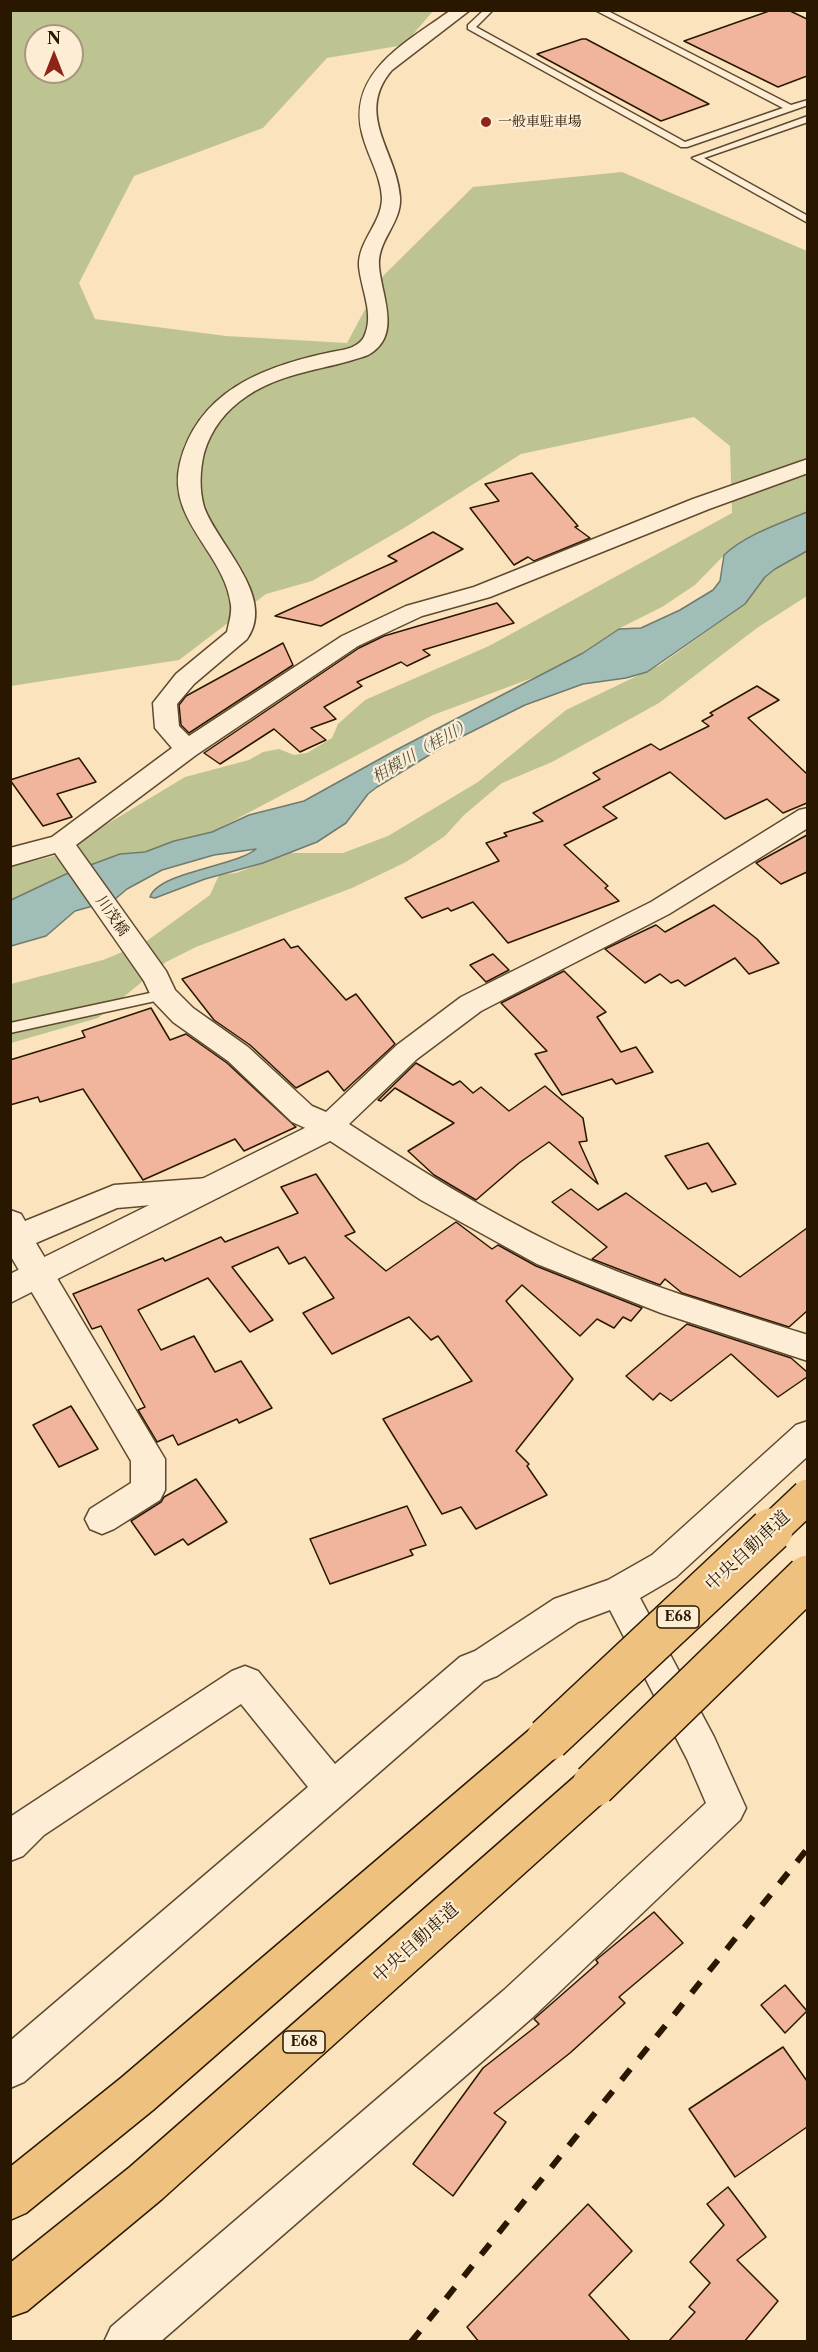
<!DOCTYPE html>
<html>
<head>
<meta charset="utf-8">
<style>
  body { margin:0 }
  #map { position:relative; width:818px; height:2352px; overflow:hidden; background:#fbe3bd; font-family:"Libre Caslon Text",serif }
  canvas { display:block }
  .frame { position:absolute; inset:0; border:12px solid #291700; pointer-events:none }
  .north { position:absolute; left:24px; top:24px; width:60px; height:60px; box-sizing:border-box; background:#fcedd4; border:2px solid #a8977f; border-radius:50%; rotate:0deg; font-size:16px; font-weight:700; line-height:24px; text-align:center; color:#291700 }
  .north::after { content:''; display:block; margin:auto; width:21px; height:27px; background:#8f2418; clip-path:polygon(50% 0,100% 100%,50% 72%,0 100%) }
</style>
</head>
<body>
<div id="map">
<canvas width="818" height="2352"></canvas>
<div class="frame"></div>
<div class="north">N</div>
</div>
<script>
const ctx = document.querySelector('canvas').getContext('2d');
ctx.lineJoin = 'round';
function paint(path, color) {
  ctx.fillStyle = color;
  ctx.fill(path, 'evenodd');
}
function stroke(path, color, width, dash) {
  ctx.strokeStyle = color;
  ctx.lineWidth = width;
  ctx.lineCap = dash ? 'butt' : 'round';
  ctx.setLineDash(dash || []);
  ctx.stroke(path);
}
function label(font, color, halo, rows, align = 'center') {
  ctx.font = font + ' "Libre Caslon Text","Noto Serif JP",serif';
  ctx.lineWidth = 4.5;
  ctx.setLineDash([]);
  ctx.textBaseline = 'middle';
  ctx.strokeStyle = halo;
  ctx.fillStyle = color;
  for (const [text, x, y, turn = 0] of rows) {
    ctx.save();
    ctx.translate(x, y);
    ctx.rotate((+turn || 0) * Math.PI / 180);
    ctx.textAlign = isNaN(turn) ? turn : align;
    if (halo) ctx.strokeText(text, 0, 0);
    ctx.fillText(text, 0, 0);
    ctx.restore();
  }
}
paint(new Path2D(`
  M11 11H433L404 45 327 58 263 128 134 176 79 283 95 319 226 336 347 343 383 276 473 187 622 172 807 251V512L761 531 729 550 695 585 662 607 618 629 583 653 543 674 433 715 212 832 174 841 145 852 120 854 66 874 11 900 10 867 54 856 185 777 249 760 263 752 279 749 294 755 307 753 332 738 338 724 365 700 489 646 732 513 730 446 694 417 521 454 404 528 312 581 266 594 179 660 11 686ZM36 36H72V72H36Z
  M807 551V596L757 628 659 703 552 762 502 783 464 815 445 836 406 862 352 888 196 947 166 962 98 1018 11 1043V984L103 960 144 943 210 895 219 875 236 873 290 853H343L388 836 478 782 566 710 660 665 745 604 765 577 775 569Z`), '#bec491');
const water = new Path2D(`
  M807 512V551L775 569 765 577 745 604 647 672 626 678 583 684 525 705 449 743 377 787 368 794 346 823 317 842 263 863 205 879 155 898 150 897C158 872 237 866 256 849L214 855 162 870 127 889 114 900 75 911 46 936 11 946V900L66 874 120 854 145 852 174 841 212 832 249 815 304 801 396 750 583 653 619 629 641 628 680 610 713 590 720 581 724 555C747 534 779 524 807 512Z`);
paint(water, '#a0bdb8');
stroke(water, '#707b6e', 1.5);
const building = new Path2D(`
  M772 10H788L807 19V76L778 87 684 41Z
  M582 39H586L709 104 661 121 537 54Z
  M532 473 578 526 575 527 590 538 534 561 528 557 514 565 470 508 499 501 485 484Z
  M433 532 463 549 321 626 275 616 397 561 388 556Z
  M497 603 514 623 423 650 430 655 407 666 401 662 357 682 362 686 324 707 336 719 311 728 326 740 300 752 274 729 220 764 204 753 359 648 384 636Z
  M283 643 293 665 189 733 181 725 179 705 186 696Z
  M757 686 779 700 748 718 807 774V803L783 813 767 799 725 819 670 772 603 807 617 818 564 845 608 886 605 888 619 901 508 943 473 902 451 911 448 908 422 918 405 898 499 861 486 843 507 836 504 833 543 821 533 813 600 779 593 773 651 744 660 750 709 726 702 721 713 715 710 713Z
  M79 758 96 782 57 794 72 817 43 826 10 780Z
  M807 835V872L781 884 756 863Z
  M714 905 757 939 779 963 749 974 735 958 685 986 678 980 671 983 660 974 645 983 605 949 656 925 665 932Z
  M284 939 291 948 298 946 346 1000 356 994 395 1044 344 1091 328 1071 296 1088 250 1045 214 1020 182 979Z
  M493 954 509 970 486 982 470 965Z
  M564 971 606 1012 597 1017 621 1052 636 1047 653 1072 616 1084 612 1079 562 1095 535 1054 547 1051 501 1003Z
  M151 1008 170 1040 186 1034 227 1063 296 1127 244 1151 235 1139 143 1180 83 1089 40 1102 38 1097 10 1105V1060L85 1037 82 1031Z
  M416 1063 453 1085 460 1081 473 1093 481 1087 509 1111 545 1086 583 1118 587 1141 579 1142 598 1184 549 1142 519 1163 476 1200 434 1175 408 1151 454 1123 395 1088 381 1101 378 1100Z
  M708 1143 736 1184 712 1192 706 1183 688 1189 665 1156Z
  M316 1174 355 1232 345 1236 386 1271 456 1222 492 1249 498 1245 536 1266 642 1308 631 1321 623 1317 614 1328 597 1319 580 1336 522 1285 506 1301 573 1379 516 1451 529 1464 527 1466 547 1495 476 1529 461 1507 442 1514 383 1419 472 1381 438 1336 431 1340 409 1317 332 1354 303 1313 334 1298 305 1257 289 1264 278 1247 232 1267 273 1320 250 1332 208 1278 138 1310 161 1350 194 1336 215 1372 241 1361 272 1408 239 1423 237 1419 178 1445 173 1435 157 1442 138 1410 145 1407 101 1326 92 1329 73 1294 163 1258 165 1261 221 1237 225 1242 298 1213 281 1187Z
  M571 1189 598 1210 626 1193 740 1277 807 1228V1311L789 1327 682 1293 665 1279 660 1285 592 1259 607 1247 552 1202Z
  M687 1324 791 1358 807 1372V1377L778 1397 731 1354 671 1401 660 1393 653 1400 626 1376Z
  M71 1406 98 1449 59 1467 33 1425Z
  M196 1479 227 1522 188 1545 183 1539 155 1555 131 1521 161 1502 164 1497Z
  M407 1506 426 1545 410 1550 413 1555 330 1584 310 1539Z
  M654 1912 683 1943 619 1997 625 2003 570 2053 494 2113 506 2122 453 2196 413 2164 483 2068 539 2024 534 2019 598 1963 596 1960 602 1955Z
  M785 1985 807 2011 785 2033 761 2005Z
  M783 2047 807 2081V2127L735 2177 689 2109Z
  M728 2187 766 2237 737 2260 778 2301 744 2342H668L695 2312 689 2307 710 2283 690 2262 724 2225 707 2204Z
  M588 2204 632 2251 589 2295 631 2342H479L467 2327Z`);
paint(building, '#f1b59e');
stroke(building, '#291700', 1.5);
const service = new Path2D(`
  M484 10H493L476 27 685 142 783 108 595 10H606L791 105 808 100V105L687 147H681L468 29V25Z
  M808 116V122L704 158 808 216V223L692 158Z
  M164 990 171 995 169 998 10 1033V1023Z`);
const minor = new Path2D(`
  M451 10H470L392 70C354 114 397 152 400 197 402 223 377 240 379 266 381 295 403 336 368 355 327 370 284 371 247 396 226 410 211 429 204 453 200 470 199 489 204 507 217 544 277 597 247 639L194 684 177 704 179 726 189 736 342 636 406 606 474 587 693 499 808 459V473L709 509 490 597 422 616 358 646 196 755 76 845 166 971 175 990 193 1008 248 1047 312 1106 326 1112 397 1045 461 997 651 902 799 810 808 808V828L669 914 481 1011 417 1059 349 1124C417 1168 485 1211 558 1246 638 1284 724 1308 808 1335V1361L661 1313 537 1264 421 1200 321 1135 292 1122 228 1061 173 1022 154 1002 144 981 55 853 10 866V848L52 837 172 748 155 728 153 703 176 674 227 632C229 623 232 613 231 605 225 553 166 520 180 463 198 392 262 367 327 353 339 350 357 350 364 337 375 314 361 290 359 266 358 241 382 223 382 198 381 175 367 155 362 133 347 71 409 41 451 10Z
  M208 1178 219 1181 223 1189 219 1197 208 1200 117 1208 36 1243 165 1459V1490L160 1500 114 1529 102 1534 90 1529 85 1519 90 1509 131 1483V1461L10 1255V1210L21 1214 25 1221 114 1185Z
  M808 1421V1456L676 1577 640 1598 714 1737 746 1808 740 1820 532 2018 160 2342H104L111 2327 504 1990 706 1803 687 1759 610 1610 578 1622 497 1676 484 1681 24 2082 10 2088V2041L308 1787 241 1704 44 1835 23 1856 10 1861V1817L232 1671 245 1666 258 1671 335 1764 460 1657 475 1651 554 1599 608 1580 652 1555 796 1425Z`);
const tertiary = new Path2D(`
  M331 1115 342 1119 347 1127 342 1135 10 1303V1274Z`);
const motorway = new Path2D(`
  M548 1720 562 1726 568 1739 562 1752 153 2110 26 2213 10 2220V2167L121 2078 534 1726Z
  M594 1766 608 1772 614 1785 608 1798 162 2199 27 2311 10 2317V2263L130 2167 580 1772Z`);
stroke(service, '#5e4a2f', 3);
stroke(minor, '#5e4a2f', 3);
stroke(tertiary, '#5e4a2f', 3);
stroke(motorway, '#291700', 3);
paint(service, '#fcedd4');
paint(minor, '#fcedd4');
paint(tertiary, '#fcedd4');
paint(motorway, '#eec27e');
stroke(new Path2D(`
  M411 2342 808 1848`), '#291700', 6, [14, 14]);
const motorwayBridgeFar1 = new Path2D(`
  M770 1532 808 1496`);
const motorwayBridge = new Path2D(`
  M548 1739 771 1530
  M594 1785 808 1577`);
stroke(motorwayBridgeFar1, '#291700', 36, []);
stroke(motorwayBridge, '#291700', 46, []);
stroke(motorwayBridgeFar1, '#eec27e', 33);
stroke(motorwayBridge, '#eec27e', 43);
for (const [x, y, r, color] of [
  [486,122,6,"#8f2418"]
]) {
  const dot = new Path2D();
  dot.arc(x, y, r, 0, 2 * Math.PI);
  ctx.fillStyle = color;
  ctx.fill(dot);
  stroke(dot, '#fcedd4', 2);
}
label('14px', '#291700', '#fcedd4', [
  ["一般車駐車場",498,122]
], 'left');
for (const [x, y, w] of [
  [678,1617,42],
  [304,2042,42]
]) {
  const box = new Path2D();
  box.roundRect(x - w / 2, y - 11, w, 22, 4.5);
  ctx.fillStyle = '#fcedd4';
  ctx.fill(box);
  stroke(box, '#291700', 1.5);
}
label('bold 14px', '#291700', null, [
  ["E68",678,1617],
  ["E68",304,2042]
]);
label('15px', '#291700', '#fcedd4', [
  ["川茂橋",112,916,55]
]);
label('italic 16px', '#535140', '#fcedd4', [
  ["相模川（桂川）",422,751,-30]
]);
label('18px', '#291700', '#fcedd4', [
  ["中央自動車道",748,1551,-43],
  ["中央自動車道",416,1943,-42]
]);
</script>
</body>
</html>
